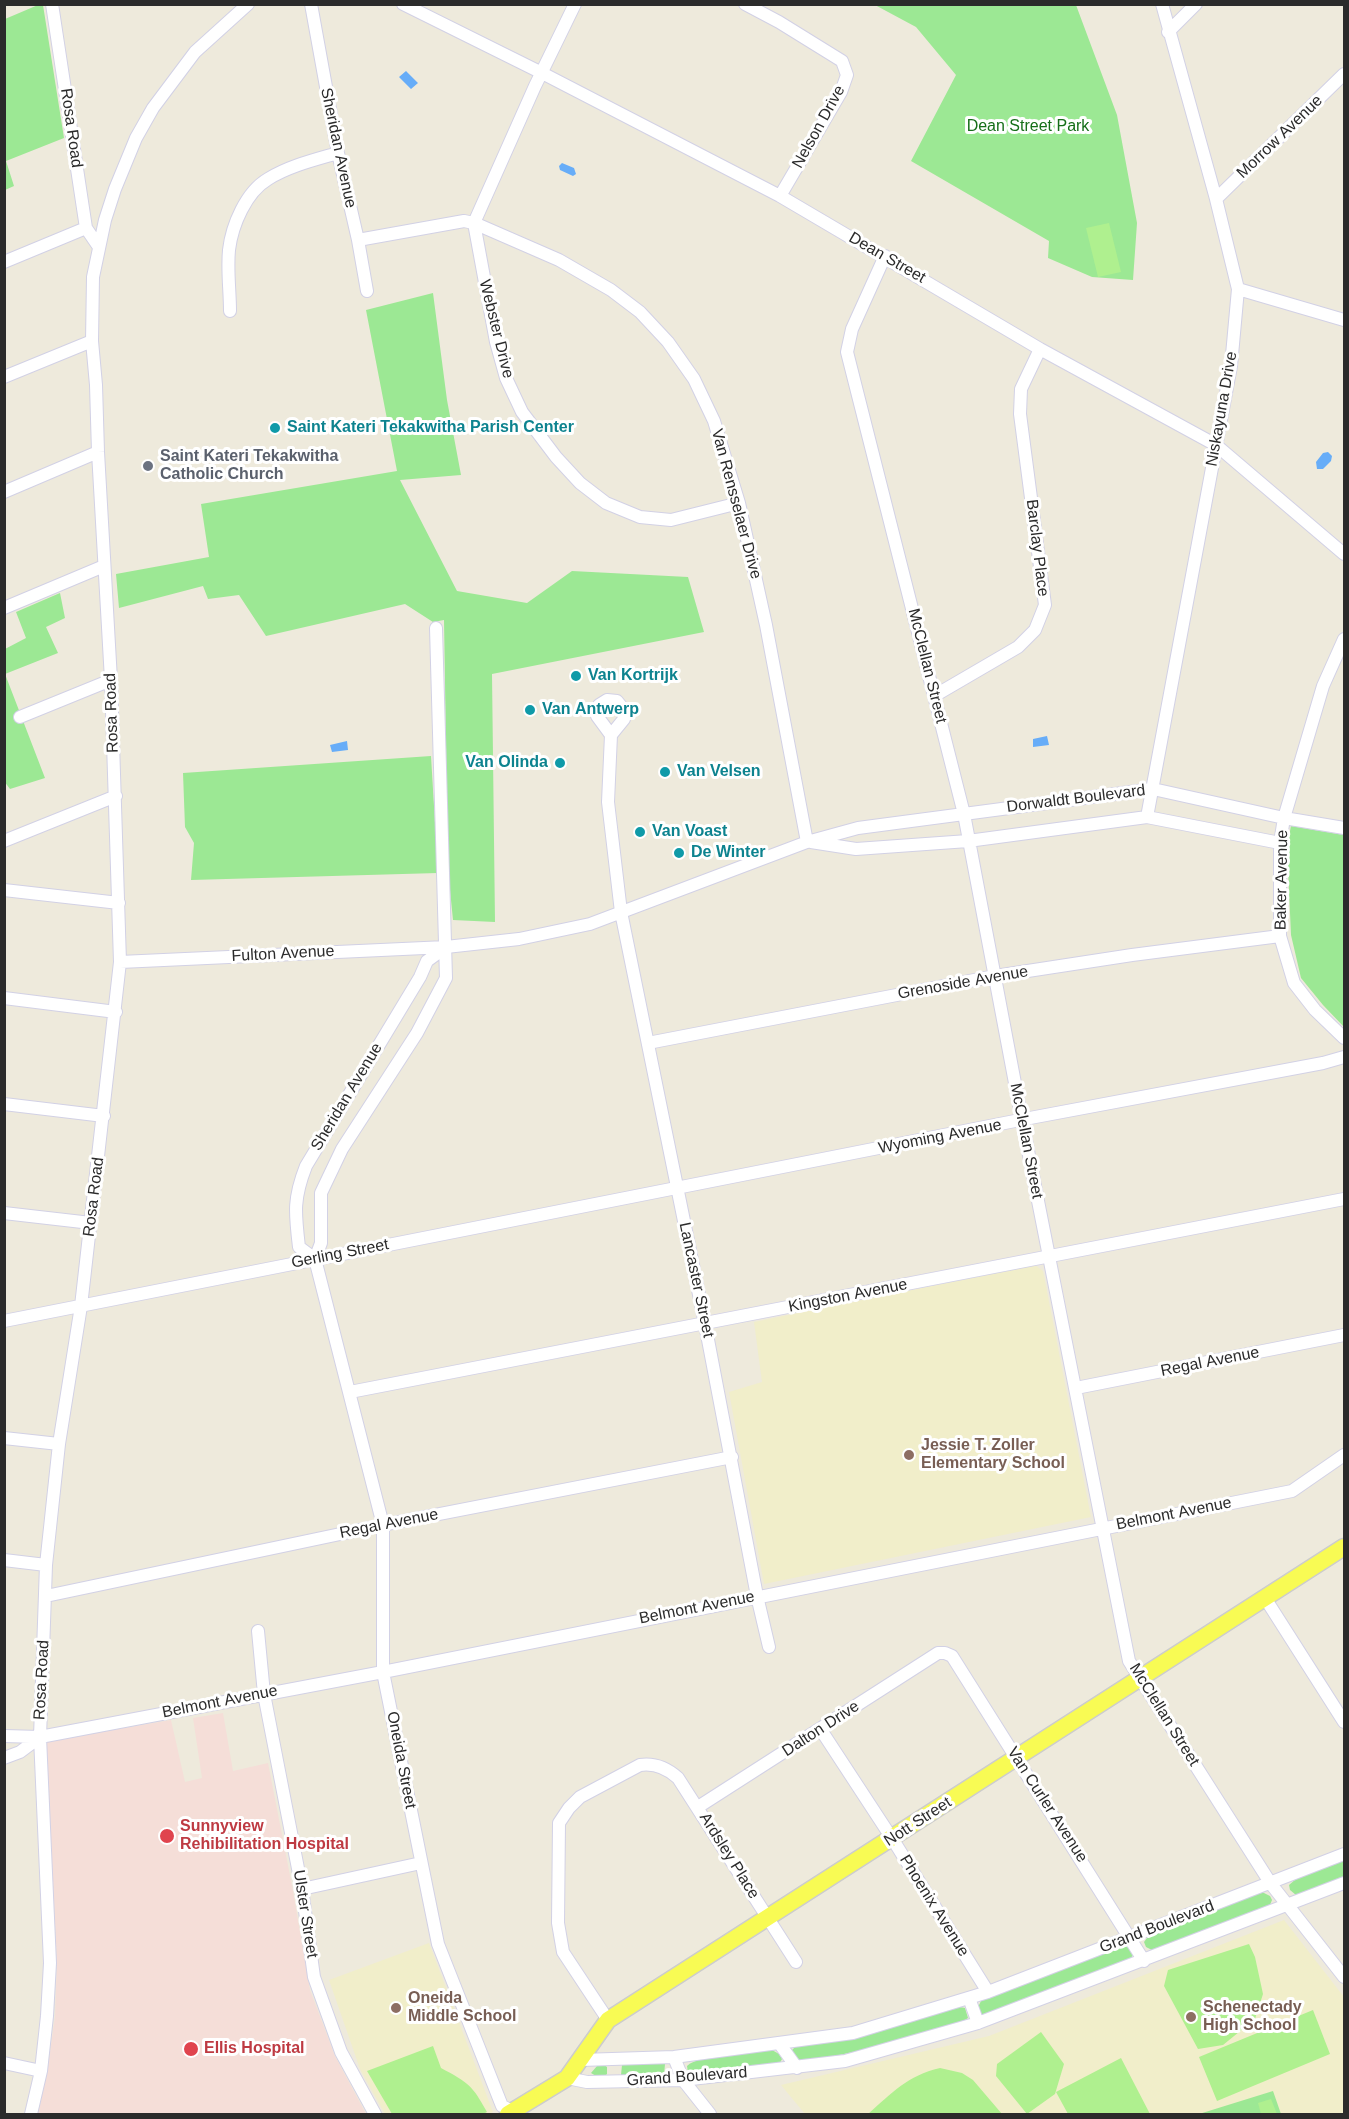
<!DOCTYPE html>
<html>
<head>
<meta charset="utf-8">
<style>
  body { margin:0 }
  #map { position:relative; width:1349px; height:2119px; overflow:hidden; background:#eeeadc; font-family:Helvetica,sans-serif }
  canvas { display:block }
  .frame { position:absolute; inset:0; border:6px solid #2b2b2b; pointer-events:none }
</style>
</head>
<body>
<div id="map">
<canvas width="1349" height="2119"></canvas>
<div class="frame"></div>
</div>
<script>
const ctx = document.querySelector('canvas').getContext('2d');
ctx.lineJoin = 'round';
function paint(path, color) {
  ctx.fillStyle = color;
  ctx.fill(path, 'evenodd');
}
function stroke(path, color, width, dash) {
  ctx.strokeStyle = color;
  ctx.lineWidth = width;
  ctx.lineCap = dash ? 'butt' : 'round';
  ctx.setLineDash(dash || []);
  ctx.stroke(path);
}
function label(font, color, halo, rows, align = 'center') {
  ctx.font = font + ' Helvetica,sans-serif';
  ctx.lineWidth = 6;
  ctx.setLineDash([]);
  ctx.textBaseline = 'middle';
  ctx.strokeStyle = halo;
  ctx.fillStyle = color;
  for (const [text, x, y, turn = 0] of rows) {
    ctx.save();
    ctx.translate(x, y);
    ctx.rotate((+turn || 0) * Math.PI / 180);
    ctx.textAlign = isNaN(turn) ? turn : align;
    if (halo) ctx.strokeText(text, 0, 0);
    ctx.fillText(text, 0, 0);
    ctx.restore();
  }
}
paint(new Path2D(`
  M1035 1265 1043 1271 1091 1517 764 1584 729 1392 762 1382 754 1322Z
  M1284 1920 1344 1997V2114H805L781 2085 989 2036Z
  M429 1943 493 2112 489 2114H385L360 2069 329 1980Z`), '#f1eeca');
paint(new Path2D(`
  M223 1713 233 1771 268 1763 293 1891 310 1990 335 2056 366 2114H38L47 2072 55 2017 57 1962 46 1741 171 1720 185 1782 202 1778 193 1718Z`), '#f5ded8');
paint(new Path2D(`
  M38 5H43L64 138 6 161 14 186 5 190V19Z
  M875 5H1076L1117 115 1137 223 1133 280 1092 277 1048 258 1049 241 911 161 956 75 916 27Z
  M433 293 447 400 461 475 400 480 457 591 527 603 572 571 688 577 704 632 492 674 495 922 453 920 448 870 444 620 433 622 405 604 266 636 239 595 208 599 203 586 119 608 116 574 209 557 201 504 397 471 366 310Z
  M60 593 65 618 46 627 58 653 5 674V649L26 638 16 612Z
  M5 674 45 778 10 789 4 781Z
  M431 756 438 873 191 880 194 843 185 827 183 773Z
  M1291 826 1344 835V1027L1323 1005 1301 978 1291 935 1287 846Z
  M1344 1860V1877L1296 1895 1290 1890 1289 1885 1296 1879Z
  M1262 1892 1270 1896 1272 1900 1270 1905 1158 1949 1152 1950 1146 1947 1144 1942 1147 1938 1177 1924Z
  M1128 1944 1134 1953 1130 1960 986 2015H982L978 2007 981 2001Z
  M960 2007 965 2008 968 2018 962 2022C908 2039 855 2055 799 2061L791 2051 798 2044Z
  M772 2050 779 2054 782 2059 780 2063 773 2066 688 2073 687 2066C699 2054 754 2052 772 2050Z
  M658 2062 665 2064 664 2075H621L622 2065Z
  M604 2065 607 2067V2074L605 2076H596L591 2073 597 2066Z
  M1273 2091 1281 2114H1199Z`), '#9ce894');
paint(new Path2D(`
  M1109 223 1121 272 1098 277 1086 228Z
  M1249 1944 1255 1957 1263 1994 1255 2019 1223 2045 1198 2049 1164 1986 1168 1970Z
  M1313 2010 1330 2054 1217 2101 1199 2057Z
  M1041 2032 1064 2064 1055 2094 1027 2114 996 2076 997 2064Z
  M433 2046 441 2068C469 2083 472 2085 487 2112L483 2114H392L367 2071Z
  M1121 2058 1150 2114H1068L1056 2092Z
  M940 2068 962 2073 973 2080 1002 2114H868C893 2092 907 2076 940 2068Z
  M1271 2099 1277 2114H1261L1258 2103Z`), '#aff08f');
paint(new Path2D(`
  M406 71 418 83 411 89 399 77Z
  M562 163 574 168 576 174 573 176 560 170 559 166Z
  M1328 452 1332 456 1331 461 1323 469H1317L1316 462 1323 453Z
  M1047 736 1049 745 1033 747V739Z
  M347 741 348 750 332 752 330 745Z`), '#67adf8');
const minor = new Path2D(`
  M52 4 86 228 99 247
  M311 4 338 153 358 240 367 291
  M403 4 542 73 780 196 1040 349 1216 445 1344 554
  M575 4 535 86 474 223 496 342 506 378 522 412 556 457 580 483 606 503 640 517 671 520 739 503
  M745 4 779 22 842 61 847 75 841 92 780 196
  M1168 32 1196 4
  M1216 199 1344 74
  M358 240 464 221 474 223 559 260 611 290 640 312 668 342 694 379 714 421 739 503 766 625 807 842
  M885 256 852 329 847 352 964 814 1022 1120 1129 1661 1271 1884 1344 1977
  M4 262 86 228
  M1238 289 1344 320
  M230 311C230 291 227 270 229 250 232 225 246 192 268 179 289 166 314 160 338 153
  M4 377 92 341
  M4 492 98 452
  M4 608 104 566
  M436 628 446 978 417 1033 342 1149 321 1193V1243L315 1259 383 1525V1672L438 1944 502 2106 517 2113
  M1344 639 1323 686 1284 818 1280 843V936L1294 983 1315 1010 1344 1038
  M934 696 1018 647 1035 630 1045 605 1020 414 1021 389 1040 349
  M607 700 617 701 625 711 624 719 611 735 597 716 599 705Z
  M20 717 111 680
  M611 735 608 802 621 912 705 1324 757 1596 769 1647
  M1147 817 1231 366 1238 289 1216 199 1162 4
  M4 841 116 796
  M811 842 856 849 968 841 1147 817 1280 843
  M4 890 119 903
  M120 962 446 947 519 939 590 924 807 842 858 828 1153 789 1284 818 1344 828
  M4 998 116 1012
  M648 1043 995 976 1132 955 1280 936
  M4 1104 104 1116
  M4 1213 91 1223
  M315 1259 299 1247C295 1213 293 1199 306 1166L420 977 427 961 446 947
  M4 1321 1030 1118 1323 1063 1344 1057
  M1076 1388 1344 1335
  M350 1392 1344 1199
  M4 1438 59 1444
  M4 1560 46 1565
  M46 1596 383 1525 732 1457
  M1265 1598 1344 1722
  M258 1631 264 1694 302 1889 314 1977 341 2052 375 2114
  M821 1730 895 1843 988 1992
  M4 1736 40 1737 383 1672 1292 1491 1344 1455
  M4 1758 20 1752 40 1737
  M698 1807 938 1653H945L952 1656 1144 1961
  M302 1889 421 1863
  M969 1998 978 2023
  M608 2020 563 1952 558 1923 559 1823 569 1808 580 1797 640 1765C654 1763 667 1768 678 1778L796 1962
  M779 2043 797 2068
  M674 2057 683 2080 710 2114
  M581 2060 674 2057 853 2033 988 1992 1344 1854
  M4 2063 41 2071
  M567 2078 587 2082 683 2080 845 2061 978 2023 1344 1883
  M31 2114 41 2071 47 2016 50 1963 40 1737 46 1565 59 1444 81 1306 120 962 111 680 98 452 96 385 92 341 93 277 105 220 115 189 136 138 153 108 195 52 248 4`);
const major = new Path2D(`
  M508 2114 567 2078 608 2020 1344 1547`);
stroke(minor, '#d2d1e5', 14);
stroke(major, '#ccc', 19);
stroke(minor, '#fff', 12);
stroke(major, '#f8fb54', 16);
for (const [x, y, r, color] of [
  [275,428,6,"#0f9aa8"],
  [148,466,6,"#6b7280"],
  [576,676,6,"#0f9aa8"],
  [530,710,6,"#0f9aa8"],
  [560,763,6,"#0f9aa8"],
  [665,772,6,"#0f9aa8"],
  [640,832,6,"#0f9aa8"],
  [679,853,6,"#0f9aa8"],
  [909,1455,6,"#8d6e63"],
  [167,1836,8,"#e0444e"],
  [396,2008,6,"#8d6e63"],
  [1191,2017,6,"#8d6e63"],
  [191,2049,8,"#e0444e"]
]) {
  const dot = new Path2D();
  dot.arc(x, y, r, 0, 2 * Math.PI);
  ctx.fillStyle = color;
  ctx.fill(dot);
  stroke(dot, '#fff', 2);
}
label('16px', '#2b2b2b', '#fff', [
  ["Nelson Drive",819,127,-61],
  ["Rosa Road",71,128,82],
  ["Morrow Avenue",1280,137,-44],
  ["Sheridan Avenue",338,148,78],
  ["Dean Street",887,258,30],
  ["Webster Drive",496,329,76],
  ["Niskayuna Drive",1222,409,-80],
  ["Van Rensselaer Drive",736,504,75],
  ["Barclay Place",1037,548,83],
  ["McClellan Street",927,666,76],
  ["Rosa Road",112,713,-92],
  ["Dorwaldt Boulevard",1076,799,-7],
  ["Baker Avenue",1282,880,-89],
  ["Fulton Avenue",283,954,-3],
  ["Grenoside Avenue",963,983,-10],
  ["Sheridan Avenue",347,1097,-59],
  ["Wyoming Avenue",940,1137,-11],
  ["McClellan Street",1026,1141,79],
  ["Rosa Road",94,1197,-83],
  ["Gerling Street",340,1254,-11],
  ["Lancaster Street",696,1280,78],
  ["Kingston Avenue",848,1296,-11],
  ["Regal Avenue",1210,1362,-11],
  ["Belmont Avenue",1174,1514,-11],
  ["Regal Avenue",389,1524,-11],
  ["Belmont Avenue",697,1608,-11],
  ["Rosa Road",42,1680,-87],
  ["Belmont Avenue",220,1702,-11],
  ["McClellan Street",1164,1715,58],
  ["Dalton Drive",821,1729,-33],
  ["Oneida Street",401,1760,79],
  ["Van Curler Avenue",1047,1805,57],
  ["Nott Street",918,1822,-33],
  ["Ardsley Place",729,1856,58],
  ["Phoenix Avenue",934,1906,58],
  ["Ulster Street",305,1914,81],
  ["Grand Boulevard",1157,1927,-21],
  ["Grand Boulevard",687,2077,-4]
]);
label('16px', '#156e18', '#fff', [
  ["Dean Street Park",1028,127]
]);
label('bold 16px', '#0d838f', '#fff', [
  ["Saint Kateri Tekakwitha Parish Center",287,428],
  ["Van Kortrijk",588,676],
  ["Van Antwerp",542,710],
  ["Van Olinda",548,763,"right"],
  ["Van Velsen",677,772],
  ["Van Voast",652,832],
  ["De Winter",691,853]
], 'left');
label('bold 16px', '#5b616d', '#fff', [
  ["Saint Kateri Tekakwitha",160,457],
  ["Catholic Church",160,475]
], 'left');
label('bold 16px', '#785e54', '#fff', [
  ["Jessie T. Zoller",921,1446],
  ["Elementary School",921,1464],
  ["Oneida",408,1999],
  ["Middle School",408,2017],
  ["Schenectady",1203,2008],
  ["High School",1203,2026]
], 'left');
label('bold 16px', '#be3a42', '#fff', [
  ["Sunnyview",180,1827],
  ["Rehibilitation Hospital",180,1845],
  ["Ellis Hospital",204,2049]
], 'left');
</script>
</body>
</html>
